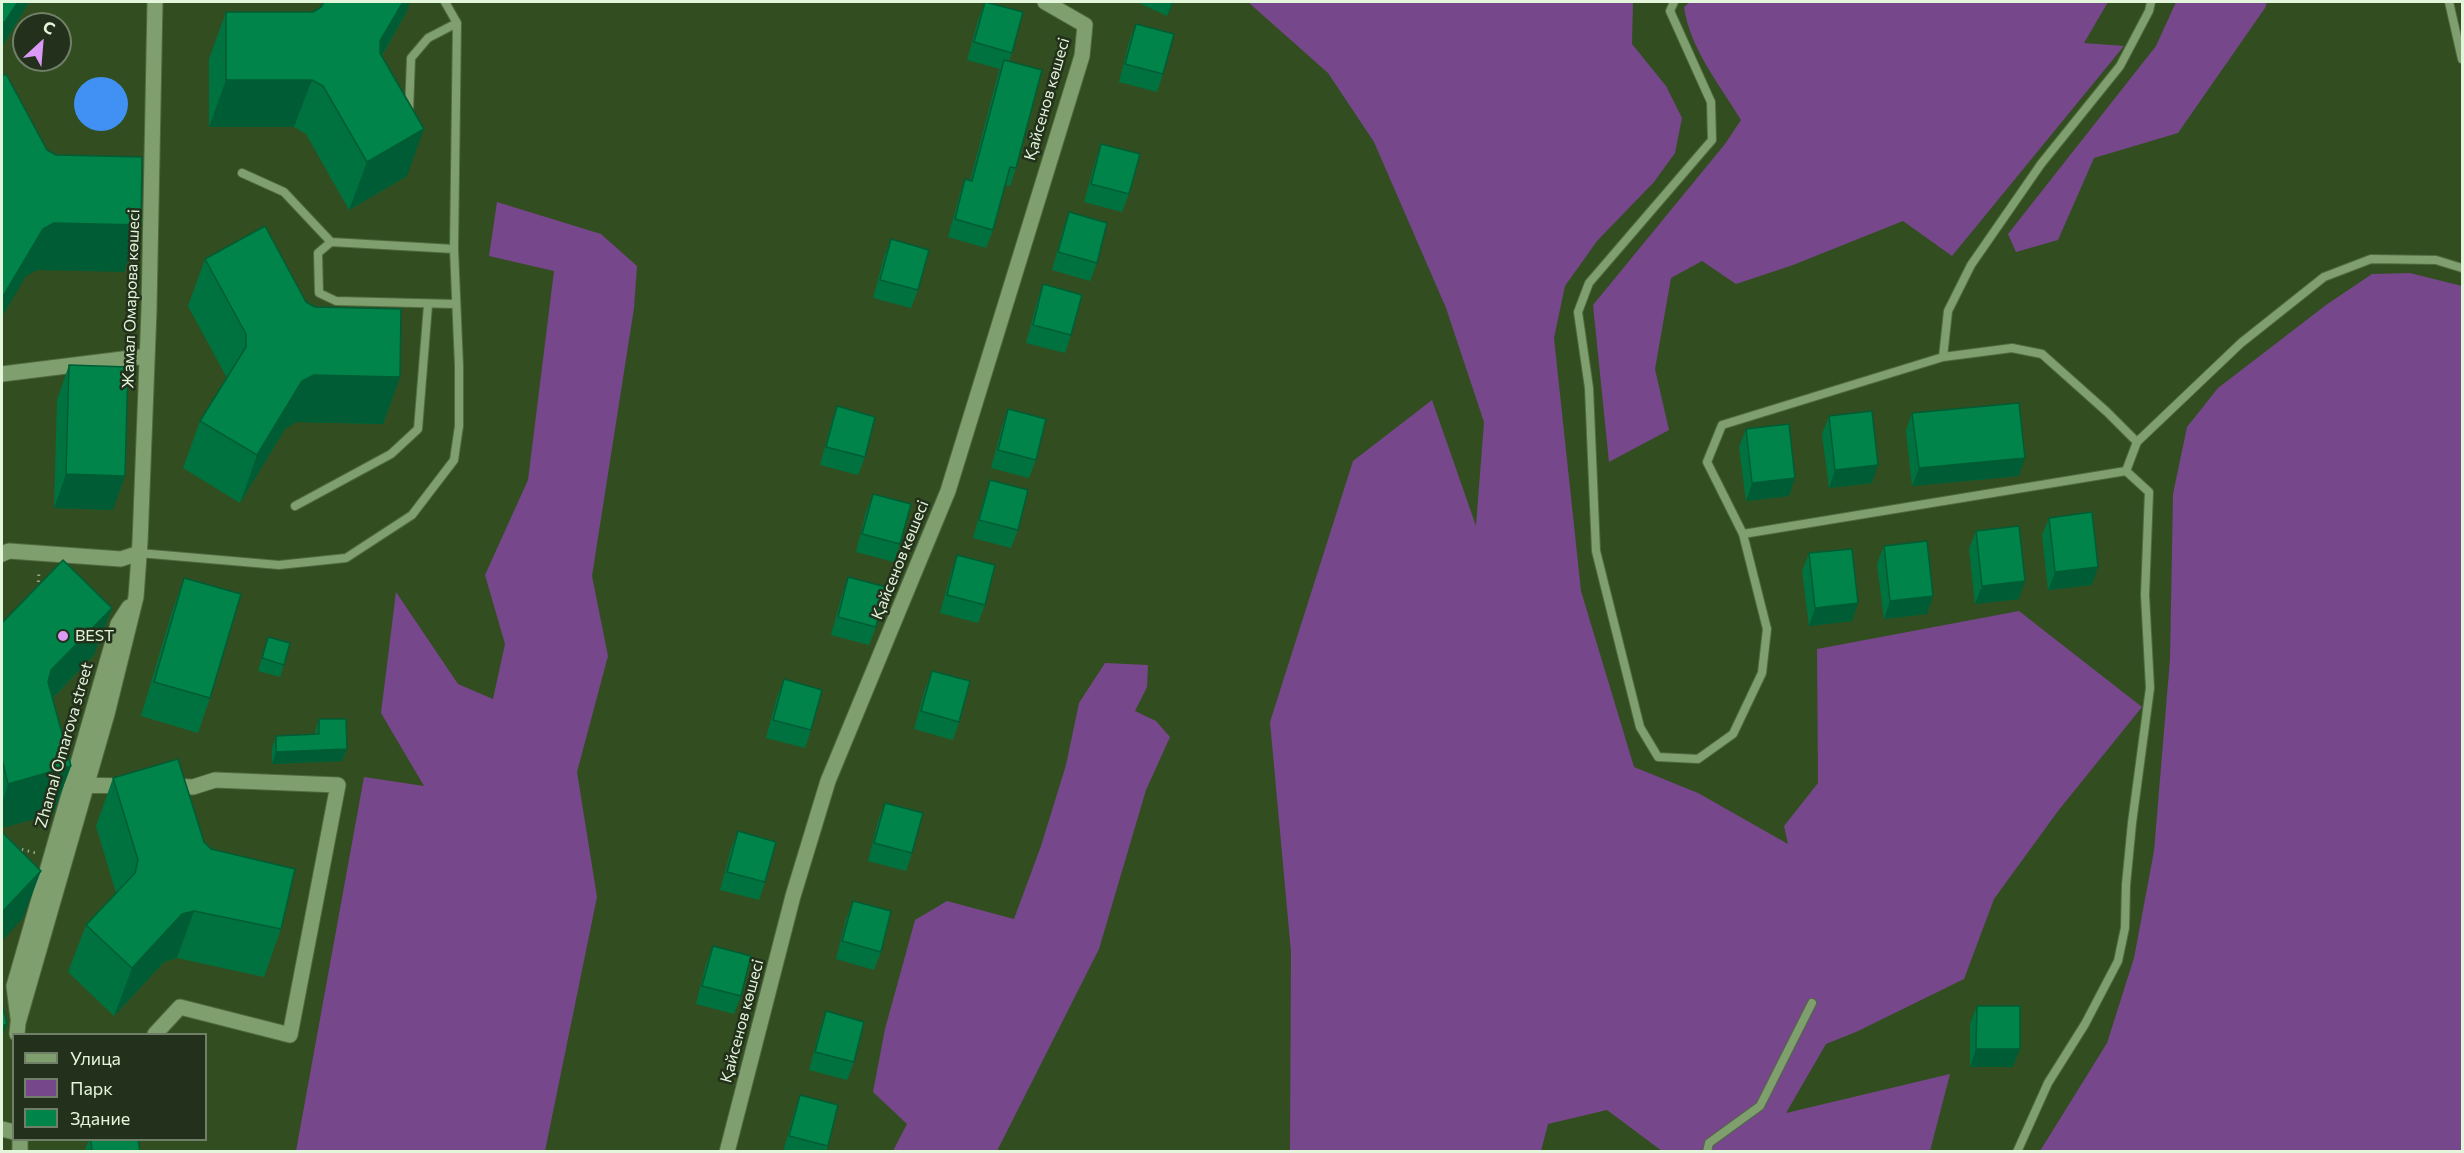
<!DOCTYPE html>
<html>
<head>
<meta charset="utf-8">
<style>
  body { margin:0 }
  #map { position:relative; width:2464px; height:1153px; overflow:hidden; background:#324e20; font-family:Commissioner,sans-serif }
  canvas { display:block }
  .frame { position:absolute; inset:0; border:3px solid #e3f5da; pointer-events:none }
  .legend { position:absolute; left:12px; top:1033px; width:195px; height:108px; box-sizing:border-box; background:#23301c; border:2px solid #707f68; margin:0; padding:8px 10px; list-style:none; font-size:18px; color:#e3f5da }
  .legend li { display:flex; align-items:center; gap:12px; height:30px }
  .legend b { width:30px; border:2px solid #707f68 }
  .north { position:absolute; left:12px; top:12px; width:60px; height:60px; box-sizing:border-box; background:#23301c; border:2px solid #707f68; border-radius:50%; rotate:26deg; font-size:16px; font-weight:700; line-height:24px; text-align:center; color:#e3f5da }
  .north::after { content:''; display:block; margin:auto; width:21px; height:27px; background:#da9af6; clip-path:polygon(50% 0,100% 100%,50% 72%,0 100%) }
</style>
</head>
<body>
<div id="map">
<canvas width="2464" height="1153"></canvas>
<div class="frame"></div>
<ul class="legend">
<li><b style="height:8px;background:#7fa06e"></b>Улица</li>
<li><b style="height:16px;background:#76478a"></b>Парк</li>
<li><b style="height:16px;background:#00844a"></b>Здание</li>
</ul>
<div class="north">С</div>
</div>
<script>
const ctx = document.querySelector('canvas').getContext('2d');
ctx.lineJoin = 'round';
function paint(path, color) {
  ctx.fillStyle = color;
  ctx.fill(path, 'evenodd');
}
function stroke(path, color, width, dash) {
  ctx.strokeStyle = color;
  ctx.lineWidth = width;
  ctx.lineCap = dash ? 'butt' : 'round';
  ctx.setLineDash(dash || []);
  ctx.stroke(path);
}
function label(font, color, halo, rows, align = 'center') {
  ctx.font = font + ' Commissioner,sans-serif';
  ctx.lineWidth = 5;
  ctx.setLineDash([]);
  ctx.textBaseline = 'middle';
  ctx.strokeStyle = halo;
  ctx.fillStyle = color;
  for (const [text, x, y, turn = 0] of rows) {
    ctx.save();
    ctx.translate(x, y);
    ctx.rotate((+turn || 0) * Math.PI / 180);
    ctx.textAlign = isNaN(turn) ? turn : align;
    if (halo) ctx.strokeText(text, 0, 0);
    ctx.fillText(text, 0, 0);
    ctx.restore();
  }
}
paint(new Path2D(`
  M1248 2H1633L1632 44 1666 86 1682 118 1675 153 1654 182 1597 241 1565 286 1554 338 1581 591 1634 767 1698 793 1788 844 1784 826 1818 783 1817 649 2019 611 2142 707 2058 811 1994 899 1964 979 1856 1032 1826 1044 1786 1113 1950 1074 1930 1151H1662L1607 1110 1548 1124 1541 1151H1290L1291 952 1270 722 1353 461 1432 400 1476 526 1484 422 1446 308 1374 142 1328 73Z
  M1690 2H2108L2084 43 2124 46 1952 256 1903 221 1793 265 1736 284 1702 261 1671 278 1655 369 1669 430 1609 462 1593 305 1725 144 1741 120C1720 85 1690 49 1684 7Z
  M2176 2H2267L2265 8 2178 133 2094 158 2058 240 2016 252 2008 234 2156 46Z
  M497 202 601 234 637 266 634 308 592 576 608 656 577 772 597 897 545 1151H296L364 777 424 786 381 713 396 592 458 684 493 699 505 644 485 575 528 480 554 271 489 256Z
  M2410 273 2462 286V1151H2040L2107 1043 2134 958 2154 851 2170 659 2173 494 2187 427 2218 388 2326 305 2372 274Z
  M1105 663 1148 665 1147 687 1135 711 1156 721 1170 737 1146 790 1099 949 997 1151H893L907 1124 873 1092 885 1029 915 920 947 901 1014 919 1041 846 1066 765 1079 703Z`), '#76478a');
paint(new Path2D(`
  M74 104a27 27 0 1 1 54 0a27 27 0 1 1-54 0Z`), '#4091f3');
const lane = new Path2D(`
  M1674 2 1670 11 1711 102 1712 140 1589 283 1578 312 1589 388 1596 551 1640 727 1658 757 1698 759 1733 734 1762 673 1767 629 1743 534 1707 462 1722 425 1943 357
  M2449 2 2462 59
  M409 111 411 58 428 38 457 23
  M242 173 284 192 331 242
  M454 249 331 242 318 253 319 293 336 301 455 304
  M2137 442 2107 412 2042 354 2012 348 1943 357 1948 311 1971 265 2041 164 2120 66 2149 11 2151 2
  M295 506 391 454 418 429 428 305
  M1743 534 2126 471 2137 442 2241 343 2324 277 2371 259 2436 260 2462 268
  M139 553 279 565 346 558 412 515 454 460 459 426V366L454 249 457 23 445 2
  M1707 1152 1709 1143 1760 1106 1812 1003
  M2017 1152 2048 1083 2085 1024 2118 961 2125 928 2126 885 2132 823 2150 688 2145 595 2149 492 2126 471`);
const street = new Path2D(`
  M2 374 147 356
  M2 554 9 551 121 559 139 553
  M71 785 131 786
  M18 1018 14 986 118 624 129 607
  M17 1034 18 1023 107 714 136 597 140 542 149 310 155 2
  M155 1034 180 1007 290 1035 338 785 215 780 193 787 167 786
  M2 1129 14 1132
  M20 1140V1152
  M727 1152 793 896 828 781 948 491 1082 56 1085 25 1045 2`);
stroke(lane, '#516a40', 10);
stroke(street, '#516a40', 17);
stroke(new Path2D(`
  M38 588 39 571
  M16 848 36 853`), '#90a783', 3, [1.5, 4.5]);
stroke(lane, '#7fa06e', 8);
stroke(street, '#7fa06e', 15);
paint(new Path2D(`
  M2 2H29L2 47Z
  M985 2 1012 53 1009 61 1016 168 1010 186 1005 185 993 230 986 248 948 237 959 197 965 179 970 181 997 78 1000 69 967 60 978 20Z
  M1137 2H1174L1167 16Z
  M226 12 406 13 382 56 407 176 349 210 306 134 294 127H209V59Z
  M1136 24 1163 74 1157 92 1119 82 1129 42Z
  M1101 144 1129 194 1122 212 1084 202 1095 162Z
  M1069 212 1097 263 1090 281 1052 270 1063 230Z
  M891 239 918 290 911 308 873 298 884 257Z
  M205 259 306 302 400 377 383 424 296 422 285 429 240 503 183 468 200 421 227 378 188 306Z
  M1043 284 1071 335 1065 353 1026 343 1037 302Z
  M69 365 113 510 54 508 57 400Z
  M837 406 865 457 858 475 820 465 831 424Z
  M1008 409 1036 460 1029 478 991 468 1002 427Z
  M1912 413 2019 476 1912 486 1906 431Z
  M1829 416 1872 483 1829 488 1822 434Z
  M1746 429 1795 478 1789 496 1746 501 1739 447Z
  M990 480 1018 530 1011 548 973 538 984 498Z
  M873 494 900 544 894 562 856 552 866 512Z
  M2049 518 2092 585 2048 590 2042 535Z
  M1976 531 2019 599 1975 604 1969 549Z
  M1884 546 1927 614 1884 619 1877 564Z
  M1809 553 1852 621 1809 626 1802 571Z
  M957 555 985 605 978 623 940 613 951 573Z
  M848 577 876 627 869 645 831 635 842 595Z
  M184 578 210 698 198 733 141 716 172 612Z
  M112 608 94 655 53 698 71 766 53 814 2 828V623Z
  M268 637 284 665 280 677 258 671Z
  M932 671 959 722 953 740 914 729 925 689Z
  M784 679 811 730 805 748 766 738 777 697Z
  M319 719 347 749 342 761 272 764V748L276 736 315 734V732Z
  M113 778 204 842 281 929 264 977 177 958 164 962 114 1016 68 972 86 925 116 893 96 826Z
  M885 803 912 853 906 871 868 861 878 821Z
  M738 831 765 882 759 900 720 890 731 849Z
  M853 901 881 952 874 970 836 959 846 919Z
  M713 946 741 996 734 1014 696 1004 706 964Z
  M1977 1006 2013 1067H1970V1024Z
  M826 1011 854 1062 847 1080 809 1070 820 1029Z
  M800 1095 828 1146 826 1152H783L794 1113Z
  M89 1140H138L140 1152H84Z`), '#007240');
paint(new Path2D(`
  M18 2H29L2 47V31L4 23Z
  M403 2H410L406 13 363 88 380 41Z
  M1172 2H1174L1167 16Z
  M226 80H312L294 127H209Z
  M424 129 407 176 349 210 367 162Z
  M54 223 141 225 124 272 37 270 26 276 2 317V298L43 229Z
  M314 375 400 377 383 424 296 422 285 429 240 503 257 455 302 381Z
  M2025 458 2019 476 1912 486 1919 468Z
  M1878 465 1872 483 1829 488 1835 470Z
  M66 474 125 476 113 510 54 508Z
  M1795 478 1789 496 1746 501 1752 483Z
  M2098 567 2092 585 2048 590 2055 572Z
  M2025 581 2019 599 1975 604 1982 586Z
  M1933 596 1927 614 1884 619 1890 601Z
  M1858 603 1852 621 1809 626 1815 608Z
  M112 608 94 655 34 717 51 670Z
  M347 749 342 761 272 764 276 752Z
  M71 766 53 814 2 828V803L8 784Z
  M41 871 23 918 2 941V912Z
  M194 911 177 958 164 962 114 1016 132 968 182 914Z
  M7 1024 2 1039V1026Z
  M1976 1049H2020L2013 1067H1970Z`), '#005c34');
const building = new Path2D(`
  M2 2H18L4 23 2 21Z
  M324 2H403L380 41V53L424 129 367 162 323 86 312 80H226V12H313L321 7Z
  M985 2 1023 12 1012 53 974 42Z
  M1136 24 1174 34 1163 74 1125 64Z
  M1004 60 1042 70 1016 168 1010 167 993 230 955 219 965 179 972 181Z
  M6 74 47 150 56 155 142 157 141 225 54 223 43 229 2 298V76Z
  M1101 144 1140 154 1129 194 1091 184Z
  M1069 212 1107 223 1097 263 1058 252Z
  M265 226 306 302 315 307 401 309 400 377 314 375 302 381 257 455 200 421 246 347V334L205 259Z
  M891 239 929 250 918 290 880 280Z
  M1043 284 1082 295 1071 335 1033 325Z
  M69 365 128 367 125 476 66 474Z
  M2019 403 2025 458 1919 468 1912 413Z
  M837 406 875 417 865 457 826 447Z
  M1008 409 1046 419 1036 460 998 450Z
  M1872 411 1878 465 1835 470 1829 416Z
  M1789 424 1795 478 1752 483 1746 429Z
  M990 480 1028 490 1018 530 979 520Z
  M873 494 911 504 900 544 862 534Z
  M2092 512 2098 567 2055 572 2049 518Z
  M2019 526 2025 581 1982 586 1976 531Z
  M1927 541 1933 596 1890 601 1884 546Z
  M1852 549 1858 603 1815 608 1809 553Z
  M957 555 995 565 985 605 947 595Z
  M63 560 112 608 51 670 48 682 71 766 8 784 2 759V623Z
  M848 577 886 587 876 627 838 617Z
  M184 578 241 594 210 698 154 682Z
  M268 637 290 643 284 665 262 658Z
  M932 671 970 681 959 722 921 711Z
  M784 679 822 690 811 730 773 720Z
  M319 719H346L347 749 276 752V736L319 734Z
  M178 759 204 842 211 849 295 869 281 929 194 911 182 914 132 968 86 925 135 873 138 860 113 778Z
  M885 803 923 813 912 853 874 843Z
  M738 831 776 842 765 882 727 872Z
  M2 832 41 871 2 912Z
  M853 901 891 911 881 952 842 941Z
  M713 946 751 956 741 996 702 986Z
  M2 1005 7 1024 2 1026Z
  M1977 1006H2020V1049H1976Z
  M826 1011 864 1022 854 1062 815 1052Z
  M800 1095 838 1105 828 1146 789 1136Z
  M91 1140H138L140 1152H92Z`);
paint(building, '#00844a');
stroke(building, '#005c34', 1.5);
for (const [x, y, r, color] of [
  [63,636,6,"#da9af6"]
]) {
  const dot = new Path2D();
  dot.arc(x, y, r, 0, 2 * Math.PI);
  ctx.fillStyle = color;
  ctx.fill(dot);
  stroke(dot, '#23301c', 2);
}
label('16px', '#e3f5da', '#23301c', [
  ["Қайсенов көшесі",1047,99,-74],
  ["Жамал Омарова көшесі",131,299,-88],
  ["Қайсенов көшесі",900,560,-68],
  ["Zhamal Omarova street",64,745,-74],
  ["Қайсенов көшесі",742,1021,-75]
]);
label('16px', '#e3f5da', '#23301c', [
  ["BEST",75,636]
], 'left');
</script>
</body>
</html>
